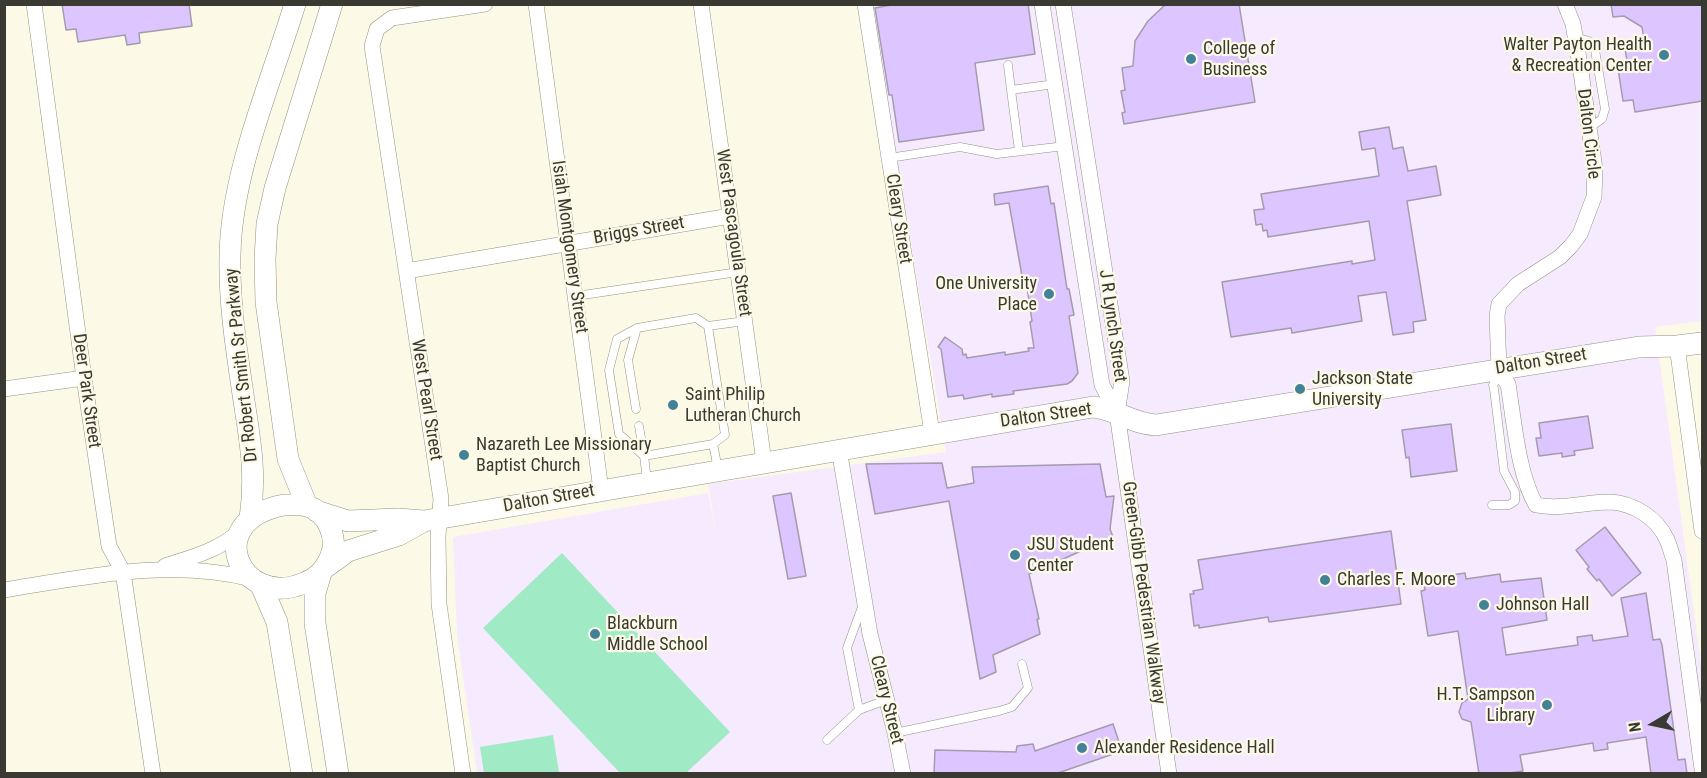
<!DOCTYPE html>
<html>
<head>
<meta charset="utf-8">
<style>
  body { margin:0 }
  #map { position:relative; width:1707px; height:778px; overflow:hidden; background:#fdf9e7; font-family:"Roboto Condensed",sans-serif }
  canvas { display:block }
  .frame { position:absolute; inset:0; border:6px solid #3a3932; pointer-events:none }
  .north { position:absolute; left:1623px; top:694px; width:60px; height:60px; -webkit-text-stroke:4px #fdf9e7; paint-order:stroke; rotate:261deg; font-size:16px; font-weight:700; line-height:24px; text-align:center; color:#3a3932 }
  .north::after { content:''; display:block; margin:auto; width:21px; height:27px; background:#3a3932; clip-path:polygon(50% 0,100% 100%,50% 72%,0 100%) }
</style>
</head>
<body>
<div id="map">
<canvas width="1707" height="778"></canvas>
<div class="frame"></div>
<div class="north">N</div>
</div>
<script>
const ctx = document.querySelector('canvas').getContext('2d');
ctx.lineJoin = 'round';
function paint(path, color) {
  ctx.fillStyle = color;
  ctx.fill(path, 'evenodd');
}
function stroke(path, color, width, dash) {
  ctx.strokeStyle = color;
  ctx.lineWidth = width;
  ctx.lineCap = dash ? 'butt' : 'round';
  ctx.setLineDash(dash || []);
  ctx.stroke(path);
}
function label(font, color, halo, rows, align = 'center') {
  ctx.font = font + ' "Roboto Condensed",sans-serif';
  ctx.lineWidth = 4.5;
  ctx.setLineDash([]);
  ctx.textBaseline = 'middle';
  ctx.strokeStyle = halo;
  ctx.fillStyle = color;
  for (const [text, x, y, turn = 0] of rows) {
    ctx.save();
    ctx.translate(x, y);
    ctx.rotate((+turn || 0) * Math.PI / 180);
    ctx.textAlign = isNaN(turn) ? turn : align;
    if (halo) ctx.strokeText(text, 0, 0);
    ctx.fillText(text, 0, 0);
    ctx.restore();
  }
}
paint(new Path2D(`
  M871 5H1702V321L1655 327 1702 671V773H477L457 635 453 537 708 493 717 537 708 484 946 452Z`), '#f6eafe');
paint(new Path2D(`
  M562 553 730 732 686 773H620L483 628Z
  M553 735 559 772 484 773 480 747Z`), '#a0eac6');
const building = new Path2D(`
  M62 4H189L192 26 139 33 140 43 127 45 125 35 78 42 76 29 66 30Z
  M897 4H1028L1035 54 975 63 984 130 899 142 892 95H889L875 8Z
  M1166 4H1239L1255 102 1124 124 1122 113 1125 112 1121 91 1125 90 1122 68 1133 66 1135 41 1148 21Z
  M1611 4H1702V101L1635 112 1633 100 1623 101 1617 62 1627 61 1625 49 1645 46 1642 27 1624 16 1613 17Z
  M1389 127 1393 149 1403 147 1408 171 1436 166 1441 195 1407 201 1426 320 1413 322 1414 332 1393 335 1386 292 1358 296 1362 321 1292 333 1291 328 1231 337 1222 282 1352 261V264L1375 260 1369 221 1268 237 1267 230 1263 231 1262 224 1256 225 1254 210 1264 209 1261 194 1379 176 1375 148 1362 150 1359 132Z
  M1048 186 1051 204 1054 203 1067 289H1069L1074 315 1069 316 1078 373 1072 381 1067 384 1013 391 1014 394 992 397V394L964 399 963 395 948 397 941 349 938 347 945 337 962 349 963 355 966 354 967 358 1005 352V355L1029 351 1028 348H1034L1030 322 1032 321 1027 287H1024L1009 203 995 205 994 194Z
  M1588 416 1593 448 1574 451 1575 455 1562 457V453L1539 456 1536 438H1541L1539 423Z
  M1451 424 1457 471 1411 477 1409 457 1406 458 1402 430Z
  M942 463 947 488 974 483 972 467 1100 464 1106 497 1114 496 1110 529 1113 537 1029 574 1039 619H1037L1040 634 993 655 996 672 980 679 949 501 875 514 866 464Z
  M791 493 806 576 788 579 773 496Z
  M1605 527 1641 573 1612 596 1599 579 1597 581 1587 569 1589 567 1576 550Z
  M1391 531 1401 604 1269 622 1268 617 1199 628V625L1194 626 1190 594H1194L1193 591 1203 589 1198 560Z
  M1465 573 1466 579 1500 574 1501 582 1541 578 1547 620 1502 628 1506 655 1578 645 1577 637 1592 635 1593 641 1628 636 1621 598 1646 593 1653 640 1660 639 1662 645 1678 760 1685 759 1687 774H1651L1646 737 1607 743 1608 749 1594 751 1593 743 1520 755 1523 771 1503 774H1479L1471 722 1462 719 1459 712 1462 703 1468 699 1458 631 1428 636 1421 591 1425 590 1424 585 1447 582 1446 576Z
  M1113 724 1122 751 1055 774H934L935 750 1016 752 1017 746 1033 744 1035 751Z`);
paint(building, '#ddc5ff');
stroke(building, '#a39cac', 1.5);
const lane = new Path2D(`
  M1575 37 1589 41 1595 50 1605 109 1602 119 1589 128
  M1008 65 1011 90
  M1019 151 1011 90 1055 84
  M889 158 960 147 997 154 1065 146
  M576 296 738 272
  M636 409 628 360 637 328
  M639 426 644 456
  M713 444 718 469
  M644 456 619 434 609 370 617 339 637 328 696 318 708 326 745 321
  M647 480 644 456 713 444 725 435 708 326
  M1492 505H1509L1515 501V492L1504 471 1494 389 1493 385 1500 374
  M859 710 847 648 862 607
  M895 733 999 711 1012 707 1028 688 1022 664
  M827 740 859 710 886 700`);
const street = new Path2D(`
  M34 4 84 378 109 546 123 572 153 774
  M536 4 601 490
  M701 4 764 462
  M865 4 932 433
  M1042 4 1102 385 1117 413
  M1063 4 1122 381 1117 413 1169 774
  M1565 4 1573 24 1580 65 1595 169 1594 197 1580 234 1571 246 1560 257 1518 284 1499 304 1497 316 1499 369 1500 374 1508 384C1514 420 1518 474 1536 505 1561 510 1585 502 1610 502 1633 503 1657 518 1666 538 1670 545 1671 553 1674 560L1702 769
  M406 271 730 216
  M1677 346 1702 531
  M4 389 84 378
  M839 449 870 634 895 733 903 774
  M165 566C192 557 217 551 239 532
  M4 590C86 577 170 558 252 579
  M463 774 439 604 438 536 441 499 372 46 377 29 392 18 485 4`);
const secondary = new Path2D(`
  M284 505C291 505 299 504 307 506 328 512 339 539 330 558 324 571 317 578 304 583 241 610 199 521 284 505Z
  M307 506 288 459 266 302 265 259 267 224 275 188 332 4
  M316 511 348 521 398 519 424 521 1093 407C1116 409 1133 424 1156 425L1639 347 1677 346 1702 343
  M250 519C256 475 251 445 244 401 237 353 229 305 230 256 231 173 271 83 295 4
  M326 567 348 551 399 535 424 521
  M321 573 315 593V623L338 774
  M260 583 277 622 302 774`);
stroke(lane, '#959281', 9);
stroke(street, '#959281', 16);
stroke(secondary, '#959281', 22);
stroke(lane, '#fff', 8);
stroke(street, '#fff', 15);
stroke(secondary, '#fff', 21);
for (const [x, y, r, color] of [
  [1664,55,6,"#438197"],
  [1191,59,6,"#438197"],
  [1049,294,6,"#438197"],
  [1300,389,6,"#438197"],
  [673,405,6,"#438197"],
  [464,455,6,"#438197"],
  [1015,555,6,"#438197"],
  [1325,580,6,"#438197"],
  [1484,605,6,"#438197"],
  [595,634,6,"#438197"],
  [1547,705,6,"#438197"],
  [1082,748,6,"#438197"]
]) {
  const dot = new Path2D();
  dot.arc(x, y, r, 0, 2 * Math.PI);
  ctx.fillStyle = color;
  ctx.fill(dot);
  stroke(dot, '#fdf9e7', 2);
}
label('18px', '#3a3932', '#fdf9e7', [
  ["Walter Payton Health",1652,45,"right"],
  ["& Recreation Center",1652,66,"right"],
  ["College of",1203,49],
  ["Business",1203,70],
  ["One University",1037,284,"right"],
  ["Place",1037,305,"right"],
  ["Jackson State",1312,379],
  ["University",1312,400],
  ["Saint Philip",685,395],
  ["Lutheran Church",685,416],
  ["Nazareth Lee Missionary",476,445],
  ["Baptist Church",476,466],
  ["JSU Student",1027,545],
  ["Center",1027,566],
  ["Charles F. Moore",1337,580],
  ["Johnson Hall",1496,605],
  ["Blackburn",607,624],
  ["Middle School",607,645],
  ["H.T. Sampson",1535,695,"right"],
  ["Library",1535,716,"right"],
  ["Alexander Residence Hall",1094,748]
], 'left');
label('18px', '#3a3932', '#fdf9e7', [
  ["Dalton Circle",1588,134,83],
  ["Cleary Street",898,219,81],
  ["Briggs Street",639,231,-10],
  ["West Pascagoula Street",733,233,82],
  ["Isiah Montgomery Street",569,247,82],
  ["J R Lynch Street",1112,326,82],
  ["Dalton Street",1541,362,-9],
  ["Dr Robert Smith Sr Parkway",242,365,-96],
  ["Deer Park Street",86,391,82],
  ["West Pearl Street",426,400,81],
  ["Dalton Street",1046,416,-8],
  ["Dalton Street",549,499,-10],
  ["Green-Gibb Pedestrian Walkway",1143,593,82],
  ["Cleary Street",886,700,76]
]);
</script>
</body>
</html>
